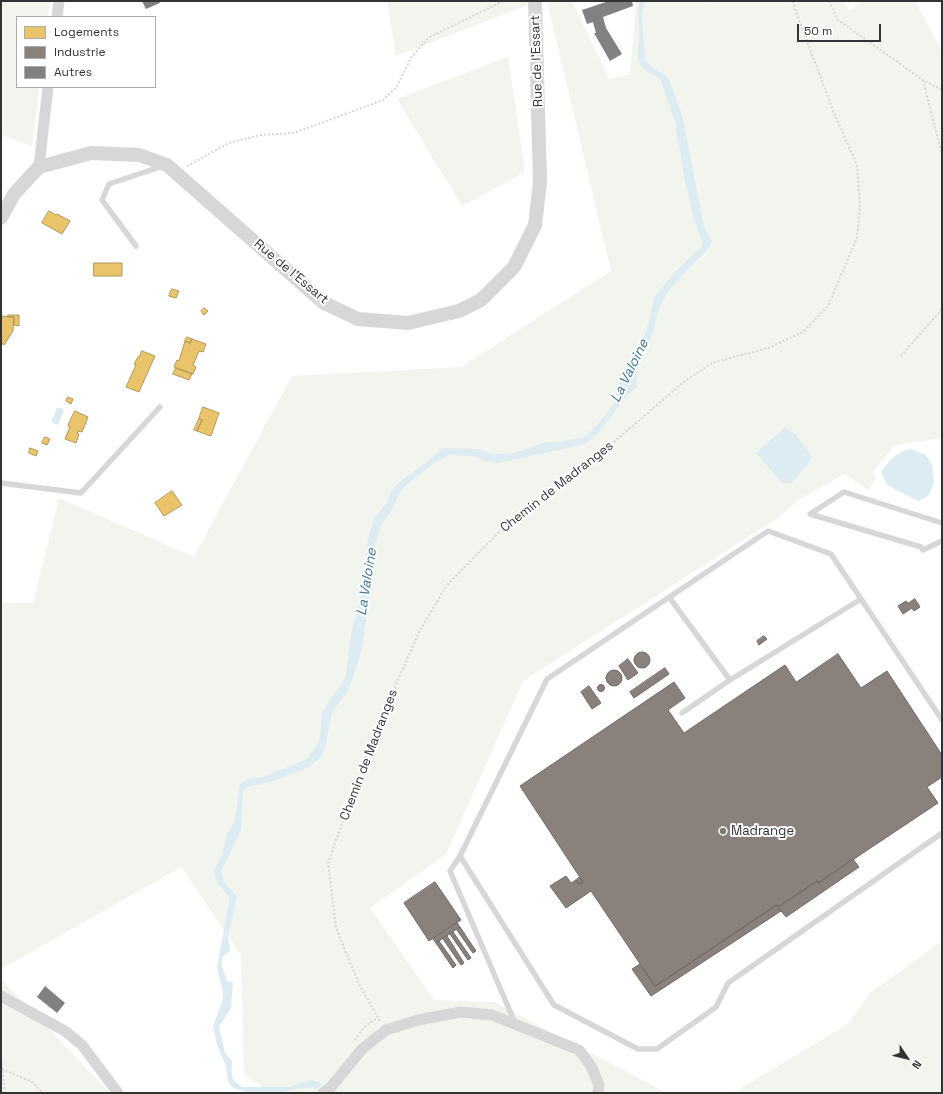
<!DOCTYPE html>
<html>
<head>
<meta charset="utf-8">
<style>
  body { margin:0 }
  #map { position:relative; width:943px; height:1094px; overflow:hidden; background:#fff; font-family:"Space Grotesk",sans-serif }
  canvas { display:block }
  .frame { position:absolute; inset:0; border:2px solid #333; pointer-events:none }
  .legend { position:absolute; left:16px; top:16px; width:140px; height:72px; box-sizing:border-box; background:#fff; border:1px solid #adadad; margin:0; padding:5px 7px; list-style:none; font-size:12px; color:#333 }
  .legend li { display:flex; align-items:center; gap:8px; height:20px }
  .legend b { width:20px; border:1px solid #adadad }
  .north { position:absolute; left:887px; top:1038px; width:40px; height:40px; -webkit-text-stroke:3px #fff; paint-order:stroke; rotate:125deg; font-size:11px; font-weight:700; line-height:16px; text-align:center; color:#333 }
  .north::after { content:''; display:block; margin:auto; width:14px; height:18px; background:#333; clip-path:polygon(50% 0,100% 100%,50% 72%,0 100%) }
  .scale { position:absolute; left:797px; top:24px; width:84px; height:18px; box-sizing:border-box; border:2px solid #333; border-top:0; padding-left:5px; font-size:12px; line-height:14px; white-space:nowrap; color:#333; -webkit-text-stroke:3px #fff; paint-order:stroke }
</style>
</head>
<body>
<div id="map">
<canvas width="943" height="1094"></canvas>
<div class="frame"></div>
<ul class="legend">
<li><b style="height:11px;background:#e9c46a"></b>Logements</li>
<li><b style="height:11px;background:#8a817c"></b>Industrie</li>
<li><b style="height:11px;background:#818181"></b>Autres</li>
</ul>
<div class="north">N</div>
<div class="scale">50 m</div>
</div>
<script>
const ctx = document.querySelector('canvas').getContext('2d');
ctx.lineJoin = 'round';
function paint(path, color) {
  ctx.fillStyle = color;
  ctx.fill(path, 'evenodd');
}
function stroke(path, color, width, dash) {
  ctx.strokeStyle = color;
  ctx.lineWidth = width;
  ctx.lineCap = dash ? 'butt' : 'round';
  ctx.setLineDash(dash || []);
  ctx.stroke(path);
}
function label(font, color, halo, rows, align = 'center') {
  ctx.font = font + ' "Space Grotesk",sans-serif';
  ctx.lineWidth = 4;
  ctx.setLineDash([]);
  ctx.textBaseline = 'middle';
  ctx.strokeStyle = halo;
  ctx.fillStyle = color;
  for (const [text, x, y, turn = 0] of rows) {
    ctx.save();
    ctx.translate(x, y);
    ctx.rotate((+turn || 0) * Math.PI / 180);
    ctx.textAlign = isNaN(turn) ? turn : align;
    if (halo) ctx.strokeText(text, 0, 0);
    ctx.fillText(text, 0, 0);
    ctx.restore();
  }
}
paint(new Path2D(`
  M1 1H50L48 17H17V87H39L32 146 1 135Z
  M387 1H538L396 56Z
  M547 1H572L609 79 630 74 636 1H702L705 3 710 1H843L849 11 862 1H915L942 51V438L895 445 872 472 876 479 868 490 845 474 800 499 776 519 523 681 446 854 370 908 434 1000 494 1002 667 1093H271L244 1074 241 955 181 867 1 969V603H33L59 498 194 557 292 376 461 367 611 271Z
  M508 57 525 172 462 206 397 99Z
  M942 941V1093H733L847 1025 870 993Z
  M1 979 110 1093H1Z`), '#f1f5ed');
paint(new Path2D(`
  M639 1H645L642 14 645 60 654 69 663 73 668 78 674 92 682 115 704 227 712 241 709 247C692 268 668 284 658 311 655 320 654 330 651 338 642 358 635 365 637 387L628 394 599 432 586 443 577 446 499 463 485 461 473 456 449 455 433 463 401 490 391 511 381 525 375 545 374 564 362 649 353 677 347 692 332 712 325 749 321 757 309 767 273 781 245 788 243 791 241 830 221 871 224 882 237 897 228 936 230 949 229 952 222 957C221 967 224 972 227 981L233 983 231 1008 219 1027 225 1053 232 1060C232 1074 229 1081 244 1087H289L311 1080 319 1082 322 1085 316 1089 308 1087 277 1093H251L235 1089 230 1085 228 1081 226 1066 217 1045 213 1026 223 999V993L217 967 230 898 217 883 214 871 222 853 228 832 235 821 240 783 250 778 263 777 307 759 314 749 320 739 322 713 333 695 342 684 346 675 352 629 361 598 368 539 375 517 387 503 390 493 396 485 432 458 442 448 478 449 493 454H503L514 453 546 442 553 443 585 437 596 426 614 404 616 393 623 372 625 367 635 361 647 329 654 297 675 272 701 247 703 242 695 223 685 181 679 147 676 132V125L660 79C653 75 644 71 640 64 636 56 639 45 639 36 639 24 638 13 639 1Z
  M57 408H61L64 411 58 425 51 422Z
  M785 427 796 435 812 457 808 464 791 483H782L756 453Z
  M910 449 926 455 932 464 934 482 928 496 918 501 887 485 881 472C890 460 896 452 910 449Z`), '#ddebf3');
const homes = new Path2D(`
  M49 211 56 215 57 214 70 221 62 234 42 223Z
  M94 263H122V276H94Z
  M172 289 179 291 176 298 169 296Z
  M204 308 208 311 204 315 201 311Z
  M8 315H19V326L14 325V317H8Z
  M1 316 14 317 13 331 4 345 1 343Z
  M187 337 192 339 190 343 185 341Z
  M192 339 206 344 203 352 199 351 193 365 196 367 193 374 174 367 177 360 179 361 185 341 190 343Z
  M142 351 155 356 139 392 126 387 136 365 134 364 138 357H139Z
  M176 368 192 374 189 380 173 374Z
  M68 397 73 399 71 404 66 401Z
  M203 407 219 413 211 436 197 431 202 420 199 419Z
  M75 411 88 417 82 432 78 431 77 434H79L76 443 65 439 70 427 68 426Z
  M199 419 202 420 197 431 194 430Z
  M45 437 50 439 47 445 42 443Z
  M30 448 38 451 36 456 29 453Z
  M172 491 182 505 164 516 155 503Z`);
paint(homes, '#e9c46a');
stroke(homes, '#b2985a', 1);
const industry = new Path2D(`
  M915 599 920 607 914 611 912 608 903 614 898 606 906 601 908 603Z
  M764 636 767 639 759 645 757 641Z
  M634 660a8 8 0 1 1 16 0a8 8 0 1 1-16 0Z
  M838 654 861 688 887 671 942 755V777L927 787 938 803 818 883 817 881 778 907 777 905 655 986 591 891 566 908 550 886 566 876 571 883 576 880 579 884 583 882 520 786 674 682 685 698 668 710 684 733 785 665 796 682Z
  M628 659 638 673 628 680 619 666Z
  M665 668 669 674 634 698 630 692Z
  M606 678a8 8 0 1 1 16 0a8 8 0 1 1-16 0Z
  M597.5 688a3.5 3.5 0 1 1 7 0a3.5 3.5 0 1 1-7 0Z
  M589 686 601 703 592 709 581 692Z
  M853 859 859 867 786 917 778 907 817 881 818 883Z
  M580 877 583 882 579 884 576 880Z
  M435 882 461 920 429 941 404 903Z
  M777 905 781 911 651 996 632 969 640 964 655 986Z
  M457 923 460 927 436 943 433 939Z
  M460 927 476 951 473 953 457 930Z
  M453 932 471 958 468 960 450 934Z
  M447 936 464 963 461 965 443 939Z
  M439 941 456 965 453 968 436 943Z`);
paint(industry, '#8a817c');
stroke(industry, '#706a66', 1);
paint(new Path2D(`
  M142 1H159L160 3 146 9Z
  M609 1H632L633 6 603 17 606 28 622 54 610 61 594 33H596L593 22 587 24 582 10Z
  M45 986 65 1003 57 1013 37 997Z`), '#818181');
stroke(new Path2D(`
  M829 1 838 20 923 80 942 90
  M923 80 942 155
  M187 166 229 143 260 135 294 133 383 100 396 88 411 58 428 38 503 1
  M901 356 942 309
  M380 1021 359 984 336 928 328 863 374 734 420 630 447 585 504 527 558 489 621 436 685 381 712 363 768 348 803 332 828 306 857 238 860 203 857 165 834 113 792 1
  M355 1040 364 1027 378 1017
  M1 1059 5 1093
  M2 1069 32 1082 43 1093`), '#d6d6d6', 2, [2, 2]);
stroke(new Path2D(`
  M136 246 102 200 109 184 163 166
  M1 483 81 493 160 407
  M942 523 844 492 810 514 921 547 923 550 942 541
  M669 597 730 680 861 599
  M682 713 730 680
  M942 720 831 554 768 531 547 679 460 856 554 1005 638 1049H657L716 1007 728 983 942 833
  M460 856 450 871 515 1023`), '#d7d7d7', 5.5);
stroke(new Path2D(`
  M57 17 59 1
  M39 167 48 87
  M1 996 65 1031 82 1045 118 1093
  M323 1093 331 1087 362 1049 386 1030 418 1020 461 1012 492 1015 579 1050 591 1066 599 1085 598 1093`), '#d7d7d7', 11);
stroke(new Path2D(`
  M1 218 14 194 39 167 91 153 139 155 167 165 324 303 358 319 408 323 459 311 481 300 514 267 535 225 540 182 535 1`), '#d7d7d7', 14);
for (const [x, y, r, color] of [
  [723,831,4,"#7a7a7a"]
]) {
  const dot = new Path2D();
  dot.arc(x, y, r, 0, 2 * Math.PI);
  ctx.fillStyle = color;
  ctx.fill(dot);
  stroke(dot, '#fff', 1.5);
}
label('13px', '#333', '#fff', [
  ["Rue de l'Essart",537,61,-92],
  ["Rue de l'Essart",291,272,40],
  ["Chemin de Madranges",557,487,-38],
  ["Chemin de Madranges",369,755,-69]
]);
label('13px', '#333', '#fff', [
  ["Madrange",731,831]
], 'left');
label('italic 14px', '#3f7597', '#fff', [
  ["La Valoine",630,371,-64],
  ["La Valoine",367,582,-81]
]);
</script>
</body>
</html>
